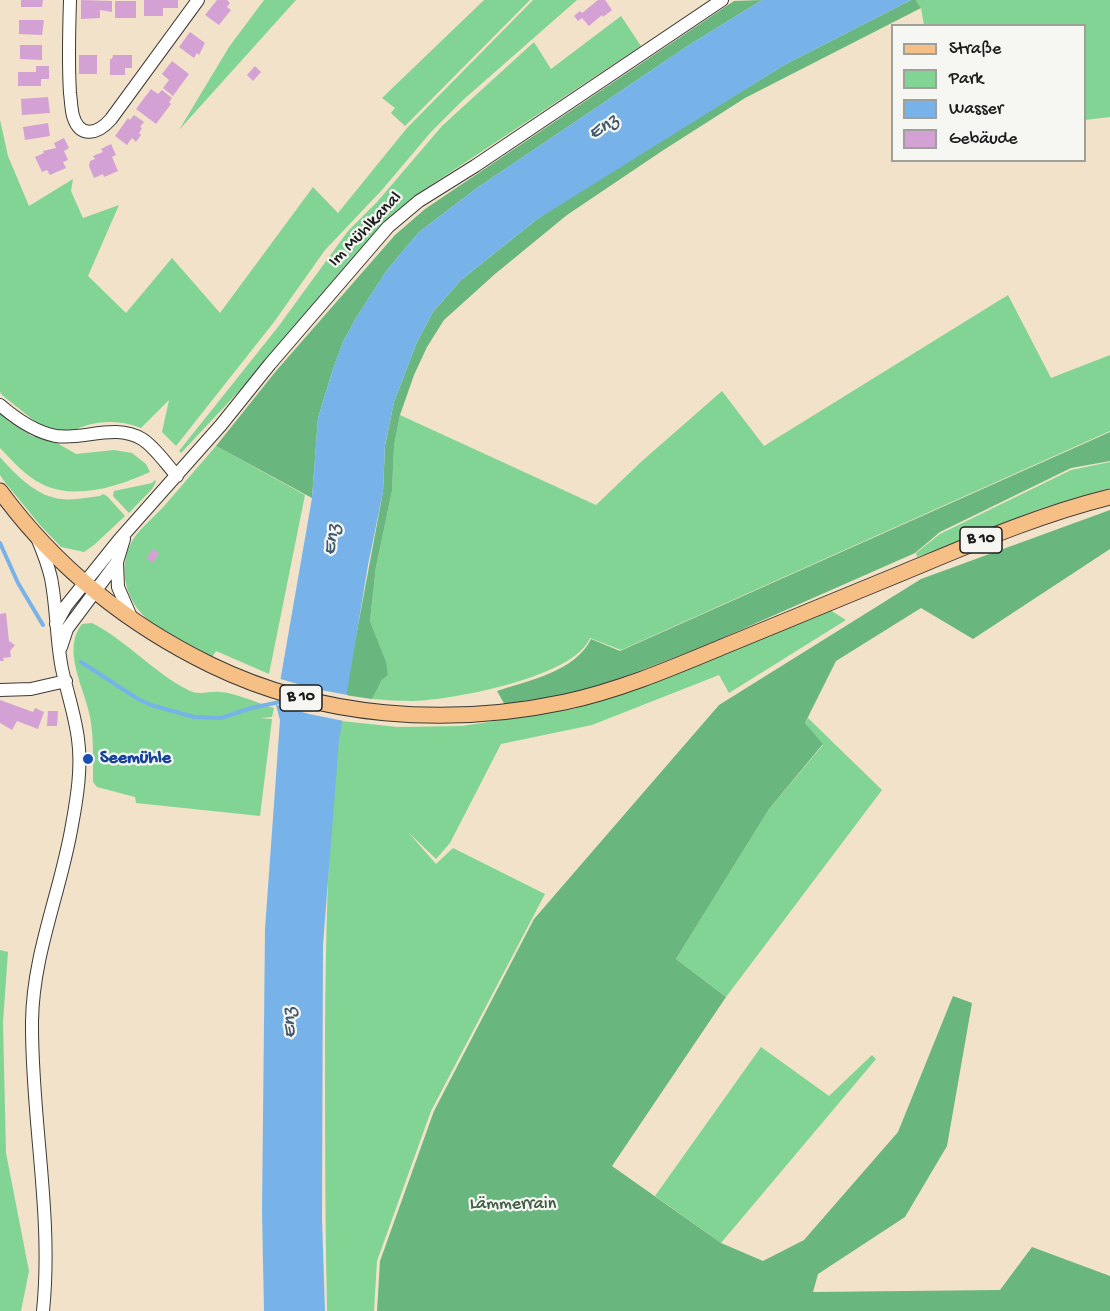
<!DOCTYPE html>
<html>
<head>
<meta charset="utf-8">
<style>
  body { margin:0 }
  #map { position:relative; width:1110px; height:1311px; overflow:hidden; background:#f2e2c9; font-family:"Gochi Hand",sans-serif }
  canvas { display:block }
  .legend { position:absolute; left:891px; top:24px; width:195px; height:138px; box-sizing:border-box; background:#f6f6f2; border:2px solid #9f9f9c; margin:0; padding:8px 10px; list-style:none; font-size:18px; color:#1c1c1c }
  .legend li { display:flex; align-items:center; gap:12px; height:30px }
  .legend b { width:30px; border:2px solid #9f9f9c }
</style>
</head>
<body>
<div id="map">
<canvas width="1110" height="1311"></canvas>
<ul class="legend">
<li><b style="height:8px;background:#f5bf86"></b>Straße</li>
<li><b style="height:16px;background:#82d495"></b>Park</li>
<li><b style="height:16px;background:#77b3e9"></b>Wasser</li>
<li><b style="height:16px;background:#d4a1d5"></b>Gebäude</li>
</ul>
</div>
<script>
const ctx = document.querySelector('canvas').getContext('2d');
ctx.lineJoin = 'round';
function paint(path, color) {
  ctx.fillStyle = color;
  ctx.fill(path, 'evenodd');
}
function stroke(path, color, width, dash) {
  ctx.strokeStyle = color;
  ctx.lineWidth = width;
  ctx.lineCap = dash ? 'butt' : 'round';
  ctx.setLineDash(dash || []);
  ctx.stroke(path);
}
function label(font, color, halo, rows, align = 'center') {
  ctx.font = font + ' "Gochi Hand",sans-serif';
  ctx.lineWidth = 4.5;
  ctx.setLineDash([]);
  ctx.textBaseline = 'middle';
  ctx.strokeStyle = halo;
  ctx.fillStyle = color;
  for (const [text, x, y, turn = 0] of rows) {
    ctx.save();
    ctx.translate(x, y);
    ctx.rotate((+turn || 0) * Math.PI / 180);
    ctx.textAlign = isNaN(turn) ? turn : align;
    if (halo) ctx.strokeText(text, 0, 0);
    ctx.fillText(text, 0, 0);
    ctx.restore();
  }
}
paint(new Path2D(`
  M264 0H296L179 130 229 47Z
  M484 0H530L405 126 391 113 395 108 382 98Z
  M533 0H577L463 100 431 132 381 191 325 250 274 322 176 446 162 432 169 400 141 428C120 419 91 420 71 432L48 428 37 423 2 395 0 392V120L8 156 29 206 73 179 71 191 83 218 119 205 88 276 126 313 172 258 220 313 313 187 338 213 407 128Z
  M916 0H1110V117L1085 120 1084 26 924 25 921 8Z
  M621 16 641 46 419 193 384 225 242 388 181 453 179 451 278 327 348 231 377 202 442 126 534 42 551 69Z
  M1008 295 1051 378 1110 355V431L621 650 590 638C575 677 452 700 413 701 400 701 386 700 372 699L382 680 388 675 380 647 370 621 376 567 392 491 394 446 400 415 596 505 642 461 722 391 764 446Z
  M0 413 8 421 32 436 57 443 76 454 114 450 132 453 146 464 150 472C119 486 75 501 42 484 25 476 13 461 0 448Z
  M216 446 305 495 269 674 216 651 212 657C191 645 163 634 145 617 124 597 117 564 134 538 141 528 156 515 165 505 182 485 199 466 216 446Z
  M0 457C16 475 37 497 62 499 74 501 88 497 100 496L103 494 107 496 125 516 94 545 84 552 61 547 40 525 4 481 0 475Z
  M1110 462V488L1039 509 917 557 916 553 940 534 1071 470Z
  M155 480 156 482 152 489 129 513 113 496 114 491 152 483Z
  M830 610 846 620 729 693 719 675 592 725 501 744 450 843 436 859 408 832 436 864 453 848 545 894 431 1111 377 1261 374 1311H327C325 1222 325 1132 325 1043 326 936 327 827 341 721L398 727 462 726 574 709 714 658Z
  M92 623C127 641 153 672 188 690 199 696 209 691 220 692 233 692 260 704 274 708L272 717 260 718 272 719 260 816 136 803 135 797 97 787 93 782C93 761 94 738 90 717 85 689 61 650 82 624Z
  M808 718 882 790 726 997 676 959 769 809 823 745 805 723Z
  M0 950 8 952 3 1022 6 1153 29 1271 21 1311H0Z
  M761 1047 829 1096 872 1055 876 1059 721 1243 655 1196Z`), '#82d495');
paint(new Path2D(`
  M762 0 689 45 477 188 419 232 387 270 356 318 343 342 333 369 318 418 312 498 216 446 276 371 395 235 425 209 734 1Z
  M911 0H916L921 8 745 98 662 151 567 215 495 274 444 320 427 347 414 375 400 415 394 446 392 491 376 567 370 621 386 662 388 675 382 680 372 699 345 695 383 492 385 446 394 402 417 342 433 312 461 280 536 220 569 198 786 64Z
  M1110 432V461L1071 468 940 532 915 553 702 647 610 682 575 693 505 705 497 691C529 680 575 672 591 639L620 651Z
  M1110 510V549L973 639 921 608 836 661 805 723 823 744 769 809 676 959 726 997 612 1166 721 1243 763 1261 804 1240 898 1132 953 996 972 1003 947 1146 905 1217 818 1274 813 1292 1000 1290 1032 1247 1110 1276V1311H377L380 1261 434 1111 534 919 719 705 921 579Z`), '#69b67e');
paint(new Path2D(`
  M762 0H911L786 64 536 220 461 280 433 312 417 342 394 402 385 445 383 492 368 565 339 741 323 945 322 1218 325 1311H264L262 1211 265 929 280 720 276 705 312 498 318 418 333 369 343 342 356 318 387 270 419 232 477 188 689 45Z`), '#77b3e9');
paint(new Path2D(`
  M277 678 315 689 348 695 344 721 309 714 273 704Z`), '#f2e2c9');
stroke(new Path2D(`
  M0 543 18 583 43 625
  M81 662 138 699 151 705 194 717 221 718 251 708 280 702`), '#77b3e9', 4);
paint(new Path2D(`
  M21 0H43L42 7H21Z
  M81 0 112 1V12L100 10V18L81 19Z
  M144 0H178V8H163V16H144Z
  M217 0H227L230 3 227 7 231 10 219 25 205 15Z
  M598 0H605L612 10 603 17 602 15 589 26 582 18 578 21 574 16 580 11 582 13Z
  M115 1H136V18H115Z
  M19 20H44L42 35 19 34Z
  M190 32 205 43 199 55 197 53 194 58 179 47Z
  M20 45H42V60L20 59Z
  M79 55H97V74H79Z
  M113 55H132V68H125V75H110V59H112Z
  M172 61 189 74 173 96 163 88 169 80 162 74Z
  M36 66H49V79H41V86H18V72H36Z
  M255 66 261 72 253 81 247 75Z
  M151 89 158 94 162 90 172 98 169 102 171 104 156 124 136 109Z
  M48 97 50 113 22 115 21 99Z
  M134 115 144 122 140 127 142 128 139 133 141 135 136 142 132 138 127 145 115 136 128 118 130 120Z
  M48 123 50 136 25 140 23 127Z
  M64 138 69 148 64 151 68 160 63 162 66 168 50 175 47 170 42 172 35 157 44 153 43 151 56 148 54 143Z
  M111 144 116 155 112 157 118 171 104 177 103 174 94 178 89 166 90 161 95 159 93 156 103 152 101 149Z
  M153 549 159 553 153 563 146 558Z
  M6 613 9 641 15 645 10 651 11 657 3 658 4 661H0V614Z
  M0 700 33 712 35 708 44 712 38 729 17 721 12 730 0 723Z
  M48 711H58L57 726H47Z`), '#d4a1d5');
const minor = new Path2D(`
  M70 0C69 31 68 62 70 93 71 100 71 108 73 116 80 139 98 134 111 119L198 0
  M0 405C15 418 35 432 56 436 84 440 115 423 142 439 155 447 166 464 177 476
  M38 540C43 552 48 565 51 578 57 608 56 639 62 669 67 692 75 715 78 739 82 767 77 798 72 825 61 891 33 953 32 1021 31 1118 53 1214 43 1311
  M117 563 118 587 131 617
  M56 624 66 606 119 540 221 425 270 364 388 227 419 201 475 166 722 0
  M61 647 67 629 117 562 124 539
  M0 690 31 689 66 681`);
const major = new Path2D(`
  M0 491C55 566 127 624 211 665 320 718 447 727 565 702 621 690 674 667 727 645 783 622 840 599 897 575 967 546 1037 515 1110 497`);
stroke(minor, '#3c3a36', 14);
stroke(major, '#3c3a36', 17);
stroke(minor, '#fff', 12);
stroke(major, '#f5bf86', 15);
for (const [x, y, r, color] of [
  [88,759,6,"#1a4fb4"]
]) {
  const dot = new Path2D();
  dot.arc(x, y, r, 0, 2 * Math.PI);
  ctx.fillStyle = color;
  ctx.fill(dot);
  stroke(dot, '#f6f6f2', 2);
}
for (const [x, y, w] of [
  [981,540,42],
  [301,698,42]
]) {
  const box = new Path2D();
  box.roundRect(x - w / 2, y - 13, w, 26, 4.5);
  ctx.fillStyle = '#f6f6f2';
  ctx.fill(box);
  stroke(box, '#1c1c1c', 1.5);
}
label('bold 16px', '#1c1c1c', null, [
  ["B 10",981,540],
  ["B 10",301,698]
]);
label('18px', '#1c1c1c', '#f6f6f2', [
  ["Im Mühlkanal",366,230,-46]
]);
label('bold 18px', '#164399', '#f6f6f2', [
  ["Seemühle",100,759]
], 'left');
label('18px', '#405c46', '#f6f6f2', [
  ["Lämmerrain",513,1205]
]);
label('italic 20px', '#40586e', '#f6f6f2', [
  ["Enz",604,128,-32],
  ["Enz",333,540,-80],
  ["Enz",291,1023,-91]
]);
</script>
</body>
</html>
